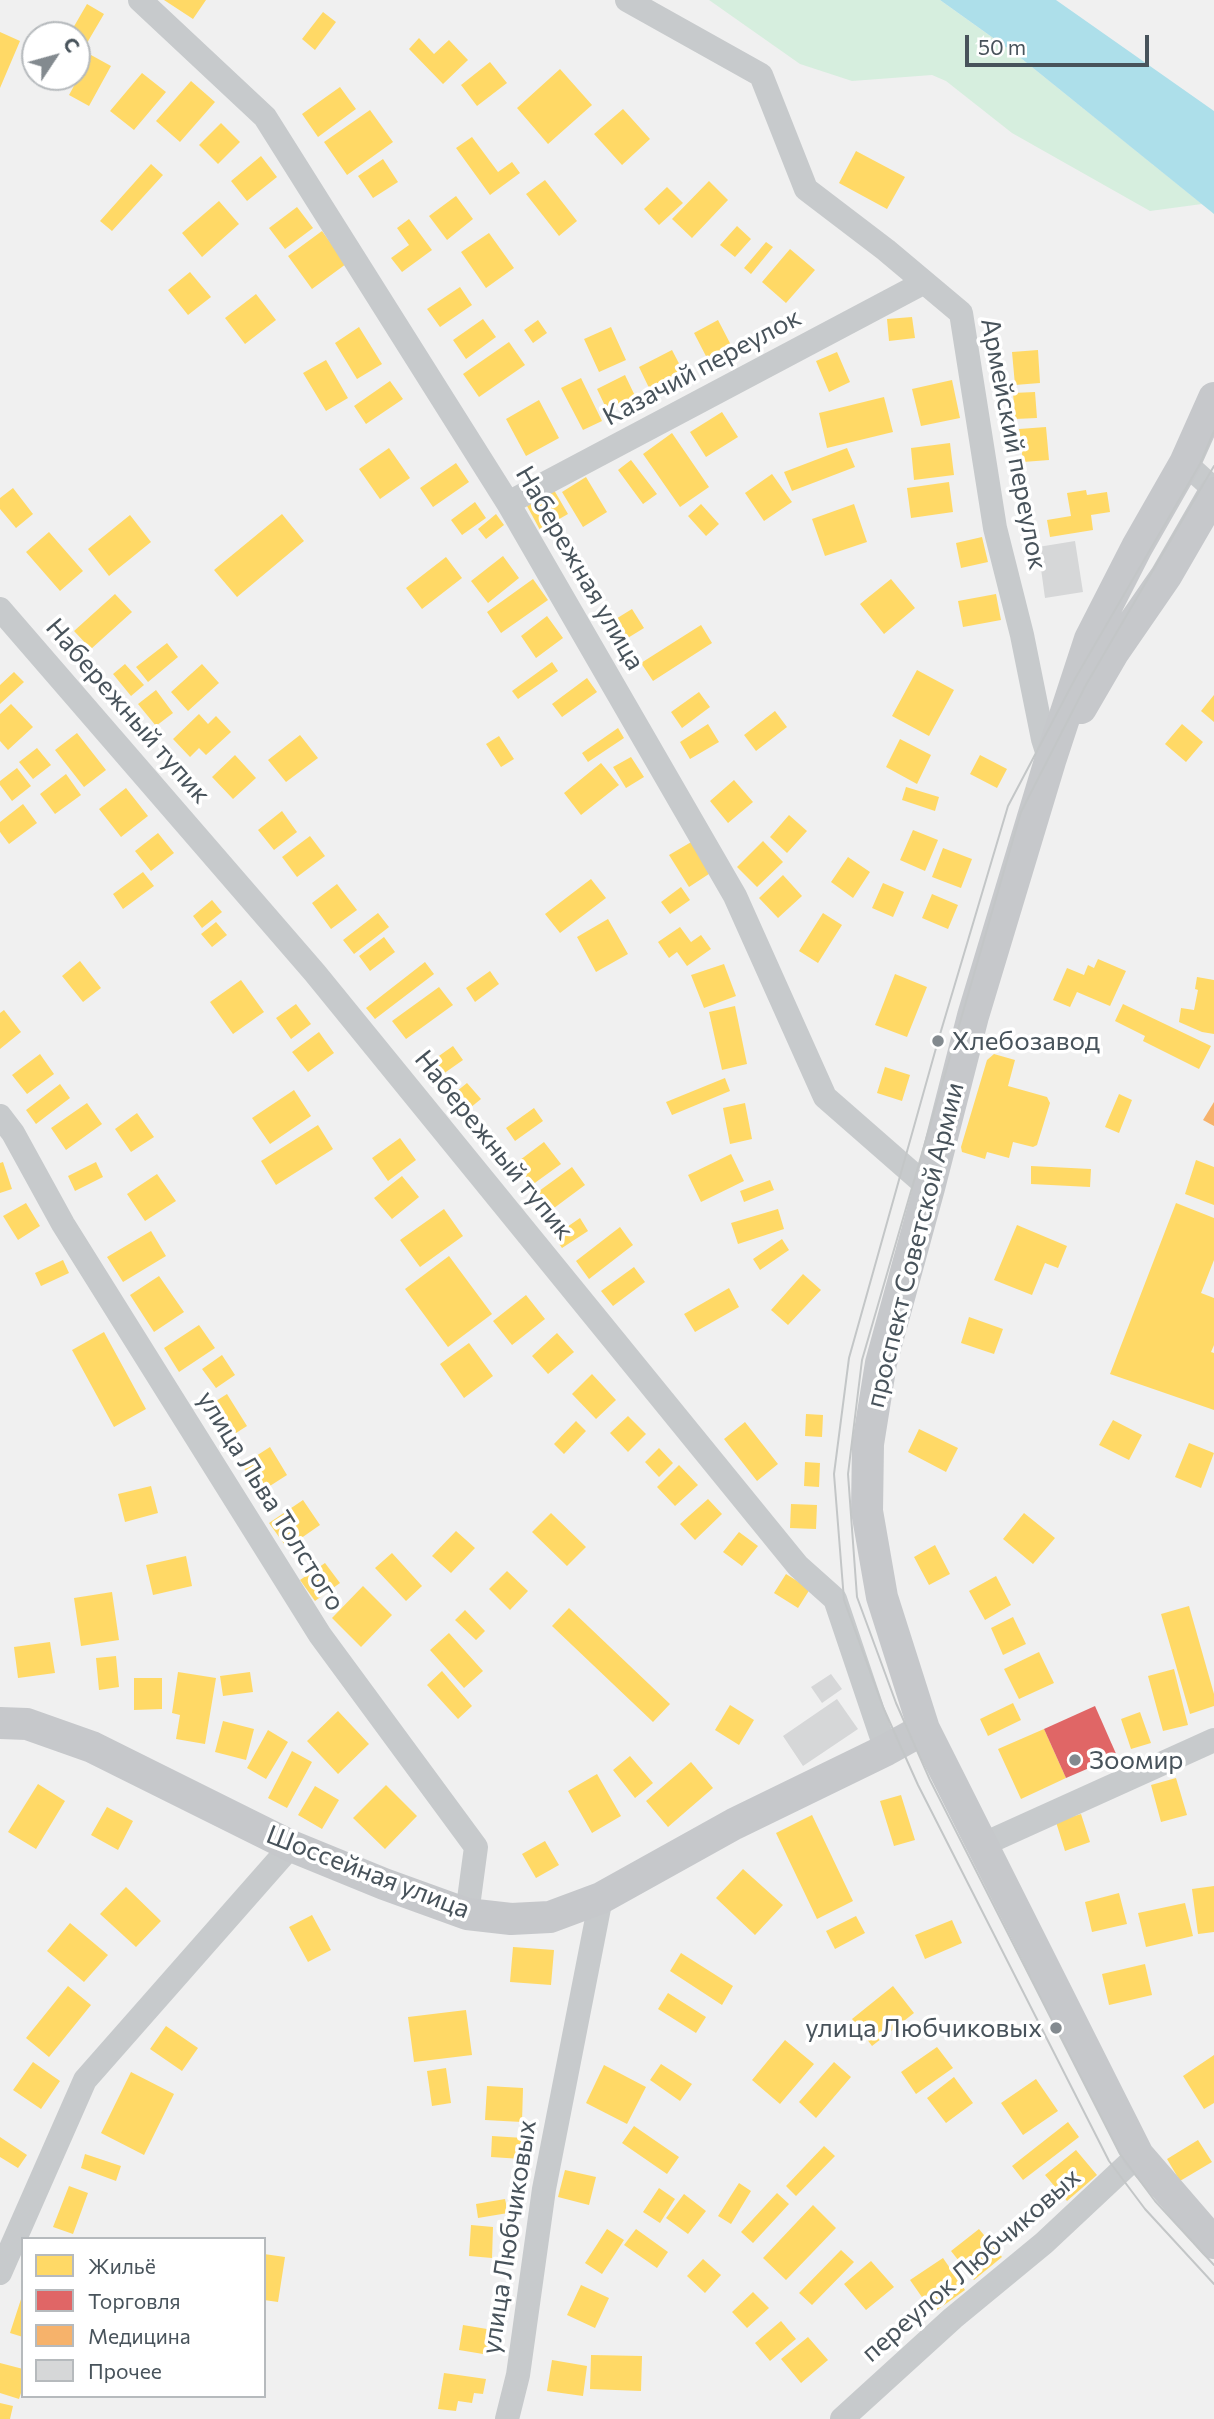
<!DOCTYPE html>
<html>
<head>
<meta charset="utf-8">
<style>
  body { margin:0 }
  #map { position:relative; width:1214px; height:2419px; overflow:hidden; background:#f0f0f0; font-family:Commissioner,sans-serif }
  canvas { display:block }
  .legend { position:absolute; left:21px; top:2237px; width:245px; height:161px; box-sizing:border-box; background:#fff; border:2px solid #b6babd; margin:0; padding:9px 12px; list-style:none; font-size:21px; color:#48535b }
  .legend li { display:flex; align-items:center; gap:14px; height:35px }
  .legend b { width:35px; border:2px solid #b6babd }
  .north { position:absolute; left:21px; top:21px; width:70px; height:70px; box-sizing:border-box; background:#fff; border:2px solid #b6babd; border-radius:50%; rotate:54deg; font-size:19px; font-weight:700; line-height:28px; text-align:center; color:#48535b }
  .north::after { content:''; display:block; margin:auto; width:24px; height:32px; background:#838a8f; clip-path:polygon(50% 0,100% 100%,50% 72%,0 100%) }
  .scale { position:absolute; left:965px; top:35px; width:184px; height:32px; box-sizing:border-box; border:4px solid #48535b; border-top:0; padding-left:9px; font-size:21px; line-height:24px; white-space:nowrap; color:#48535b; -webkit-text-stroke:5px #fff; paint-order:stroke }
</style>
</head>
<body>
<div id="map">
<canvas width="1214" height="2419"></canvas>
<ul class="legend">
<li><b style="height:19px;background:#ffd966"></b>Жильё</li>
<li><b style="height:19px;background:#e06666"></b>Торговля</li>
<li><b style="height:19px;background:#f6b26b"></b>Медицина</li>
<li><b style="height:19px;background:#d6d7d8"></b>Прочее</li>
</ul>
<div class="north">С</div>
<div class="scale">50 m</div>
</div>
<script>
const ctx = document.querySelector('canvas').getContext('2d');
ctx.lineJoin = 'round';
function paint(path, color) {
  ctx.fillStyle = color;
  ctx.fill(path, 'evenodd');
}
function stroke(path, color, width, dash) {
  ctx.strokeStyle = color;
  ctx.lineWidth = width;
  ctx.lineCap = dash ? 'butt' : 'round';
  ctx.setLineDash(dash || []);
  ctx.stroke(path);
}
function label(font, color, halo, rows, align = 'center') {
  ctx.font = font + ' Commissioner,sans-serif';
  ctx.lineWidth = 7;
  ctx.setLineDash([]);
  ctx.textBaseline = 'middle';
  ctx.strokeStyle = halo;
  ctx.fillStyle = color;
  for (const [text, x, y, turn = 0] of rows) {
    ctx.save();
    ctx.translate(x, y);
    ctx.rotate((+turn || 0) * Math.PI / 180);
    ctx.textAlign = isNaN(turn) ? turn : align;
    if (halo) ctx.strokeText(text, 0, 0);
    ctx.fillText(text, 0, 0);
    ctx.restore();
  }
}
paint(new Path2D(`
  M709 0H940L1017 55 1202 204 1150 211 1012 133 946 81 932 75 852 81 800 64Z`), '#d6eede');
paint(new Path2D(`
  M940 0H1056L1214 111V214L1017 55Z`), '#addfea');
paint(new Path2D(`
  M164 0H206L193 19Z
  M87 4 104 14 77 60V35H69Z
  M323 12 336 22 315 50 302 39Z
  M0 32 20 41 0 88Z
  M32 37 35 38V65L23 60Z
  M419 38 434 54 449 40 468 60 443 84 409 49Z
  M91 55 111 66 89 106 69 95Z
  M490 62 507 83 477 106 461 85Z
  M560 69 592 105 548 144 517 108Z
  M142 73 166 92 134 130 110 111Z
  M191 81 215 102 180 142 156 121Z
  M340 87 356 109 318 137 302 114Z
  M623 109 650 139 622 165 594 134Z
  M370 110 393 142 347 175 324 142Z
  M221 123 240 142 218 164 199 145Z
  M472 137 498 172 512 162 520 173 490 195 456 148Z
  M856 151 905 177 887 209 839 183Z
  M261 156 277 177 247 201 231 181Z
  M383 159 398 182 373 198 358 176Z
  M151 164 163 175 112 231 100 221Z
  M545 180 577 221 559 236 526 194Z
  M709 181 728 200 692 238 672 219Z
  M667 187 683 203 659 225 644 209Z
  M456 196 473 219 447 240 429 216Z
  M219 201 239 224 202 257 182 233Z
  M297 207 313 228 285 249 269 228Z
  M409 219 432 250 402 272 391 258 409 245 397 228Z
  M737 226 751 239 735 257 720 245Z
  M322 231 346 264 312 289 288 256Z
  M489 233 514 268 486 288 461 252Z
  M766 242 773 247 751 274 744 268Z
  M790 249 815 270 786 303 762 282Z
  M190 272 211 297 188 315 168 290Z
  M460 287 472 305 440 327 427 309Z
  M256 294 276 320 245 344 225 318Z
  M912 317 915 338 889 341 887 319Z
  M483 319 496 337 466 359 453 340Z
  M538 320 547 333 533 343 524 330Z
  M718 320 732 347 708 360 694 333Z
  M359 327 382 364 357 379 335 343Z
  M611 327 626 360 599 372 584 339Z
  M509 342 525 365 479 397 463 374Z
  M672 350 685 375 651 392 639 367Z
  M1038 350 1040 383 1015 385 1012 352Z
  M837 352 850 382 829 392 816 361Z
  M326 360 348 398 326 411 303 373Z
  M625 375 636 398 608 412 597 389Z
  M581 378 602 421 583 430 561 388Z
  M952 380 960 418 921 426 912 389Z
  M390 381 403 399 366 424 354 406Z
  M1035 392 1037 418 1015 419 1013 393Z
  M884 397 893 432 827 448 819 413Z
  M539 400 559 438 526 456 506 419Z
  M722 412 738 437 706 457 690 432Z
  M1046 427 1049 460 1023 462 1019 429Z
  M672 433 709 487 680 507 643 454Z
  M950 443 954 475 914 480 911 448Z
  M389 448 410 478 380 499 359 469Z
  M847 448 855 467 792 491 784 472Z
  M631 460 657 494 643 504 618 470Z
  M456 463 469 482 433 507 420 488Z
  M772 474 792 502 764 521 745 493Z
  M586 477 607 512 583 527 562 492Z
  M949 482 953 512 911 518 907 488Z
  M13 488 33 514 16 528 0 509V498Z
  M554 490 568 514 540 530 527 506Z
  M1086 490 1087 495 1107 492 1110 512 1091 515 1093 530 1050 537 1047 520 1071 516 1067 493Z
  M475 502 486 518 462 535 451 520Z
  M701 504 719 524 706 536 688 516Z
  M854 504 867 542 825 556 812 519Z
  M282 514 304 541 237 597 214 570Z
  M496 514 504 525 486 539 478 529Z
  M130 515 151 542 109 576 88 549Z
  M49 532 83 571 60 591 26 552Z
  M982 537 988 562 961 568 956 543Z
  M503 556 519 578 488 603 471 581Z
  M446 557 462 578 422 609 406 588Z
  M533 579 548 600 501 633 487 612Z
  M891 579 915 608 884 634 860 604Z
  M115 594 132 612 91 649 74 631Z
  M996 594 1001 620 963 627 958 601Z
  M632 609 644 628 618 644 606 625Z
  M547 616 563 638 536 658 521 636Z
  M701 625 712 643 653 681 641 663Z
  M167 643 178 657 148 682 136 667Z
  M552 662 558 671 518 699 512 691Z
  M125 664 144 685 131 696 113 674Z
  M202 664 219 683 188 711 171 692Z
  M917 670 954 690 929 736 892 716Z
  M14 672 24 682 0 704V685Z
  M587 678 597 692 562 717 552 704Z
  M156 690 173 713 156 726 138 704Z
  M699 692 710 707 682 728 671 712Z
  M1214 695V722L1201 711Z
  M11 704 33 727 8 750 0 741V714Z
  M775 711 787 727 756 751 744 735Z
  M199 714 208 724 216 716 231 732 206 755 199 748 190 757 173 739Z
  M708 724 719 742 690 759 680 742Z
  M1182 724 1203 742 1186 762 1165 744Z
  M618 728 624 738 588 762 582 753Z
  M77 733 106 770 84 787 55 750Z
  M300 735 318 758 286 782 268 760Z
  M499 736 514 759 501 767 486 744Z
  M900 739 931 755 917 784 886 767Z
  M37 748 51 765 33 779 19 762Z
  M235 755 256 778 233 799 212 777Z
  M980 755 1007 769 997 788 970 774Z
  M631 757 644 777 626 788 613 767Z
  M601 763 619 785 581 815 564 793Z
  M17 768 31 786 12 801 0 785V781Z
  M66 774 81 795 55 814 40 794Z
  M734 780 753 802 728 823 710 801Z
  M906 787 939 797 935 811 902 800Z
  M126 788 148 816 121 837 99 809Z
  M23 804 37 823 9 844 0 832V822Z
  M282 811 297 832 274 850 258 830Z
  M789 815 807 831 787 853 770 837Z
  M913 830 938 840 925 871 900 860Z
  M158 833 174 853 151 871 135 851Z
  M310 836 325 856 297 877 282 857Z
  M693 841 712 872 689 887 669 855Z
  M763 841 783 862 757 887 737 867Z
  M943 848 972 859 961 888 932 877Z
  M848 857 870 872 853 898 831 882Z
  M143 872 154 886 123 909 113 894Z
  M783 875 802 896 778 918 759 898Z
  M591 879 606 898 560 933 545 914Z
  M883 883 904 892 893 917 872 908Z
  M337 884 357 910 331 929 312 903Z
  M681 887 690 900 670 914 661 902Z
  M932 894 958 905 948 929 922 918Z
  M212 900 222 912 202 928 193 916Z
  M378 913 389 927 354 954 343 940Z
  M823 913 842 925 818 963 799 951Z
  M608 919 628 954 596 972 577 937Z
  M216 922 227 935 212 947 201 934Z
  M680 927 691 942 701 935 711 949 687 966 677 952 669 958 658 942Z
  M384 937 395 952 370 971 359 956Z
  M1098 959 1126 971 1110 1006 1077 992 1070 1007 1053 1000 1067 968 1084 975 1088 965 1094 968Z
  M80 961 101 988 83 1002 62 976Z
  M425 962 434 974 375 1019 366 1008Z
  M724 964 736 996 704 1008 691 975Z
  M490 971 499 984 475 1002 466 988Z
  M895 974 927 987 907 1037 875 1025Z
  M1197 977 1214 980V1034L1202 1032 1179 1022 1181 1008 1194 1010 1198 990 1195 989Z
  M241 980 264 1012 233 1034 210 1002Z
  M439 987 453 1005 406 1039 392 1021Z
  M296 1004 311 1024 291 1039 276 1018Z
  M1123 1004 1211 1046 1199 1069 1143 1041 1145 1036 1115 1021Z
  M735 1006 747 1064 722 1070 709 1012Z
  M4 1010 21 1032 0 1049V1013Z
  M319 1032 334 1053 308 1072 292 1052Z
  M453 1046 463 1060 436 1079 426 1065Z
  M40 1054 54 1074 27 1094 12 1075Z
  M994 1054 1015 1060 1008 1086 1047 1097 1050 1103 1037 1145 1033 1147 1013 1142 1009 1158 987 1152 985 1159 962 1152 961 1147 987 1060Z
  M885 1067 910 1075 902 1101 877 1093Z
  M725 1078 730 1091 672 1115 666 1102Z
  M467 1083 481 1099 459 1117 446 1100Z
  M60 1084 70 1098 36 1124 26 1110Z
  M294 1090 311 1116 270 1144 252 1118Z
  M1119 1094 1132 1100 1119 1133 1105 1127Z
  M87 1103 102 1124 66 1150 51 1128Z
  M745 1103 752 1139 730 1144 723 1108Z
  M534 1108 543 1121 515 1141 506 1128Z
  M137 1113 154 1137 131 1152 115 1129Z
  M318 1125 333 1149 276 1185 261 1161Z
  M400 1138 416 1160 388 1181 372 1158Z
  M544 1142 561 1164 532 1185 516 1163Z
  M731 1154 744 1181 701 1202 688 1175Z
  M1196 1160 1214 1167V1205L1185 1194Z
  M3 1162 12 1189 0 1193V1163Z
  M96 1162 103 1177 75 1191 68 1176Z
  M1031 1166 1091 1169 1090 1187 1031 1184Z
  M572 1167 585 1185 542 1217 528 1199Z
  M157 1174 176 1201 145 1221 127 1194Z
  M402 1176 419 1197 392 1219 374 1198Z
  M770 1180 774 1190 744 1202 740 1191Z
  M26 1203 40 1226 18 1240 3 1216Z
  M1176 1203 1214 1218V1260L1201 1293 1214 1298V1345L1211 1352 1214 1353V1410L1110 1374Z
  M444 1209 463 1236 420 1267 400 1240Z
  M778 1209 784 1229 738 1244 731 1223Z
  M580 1218 588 1231 562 1248 554 1236Z
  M1017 1225 1067 1246 1058 1268 1045 1263 1032 1295 994 1280Z
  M620 1227 633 1245 589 1279 576 1261Z
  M151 1231 166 1256 123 1282 107 1257Z
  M782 1239 789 1250 760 1270 753 1259Z
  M449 1256 492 1314 448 1347 405 1289Z
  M63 1260 69 1273 41 1286 35 1273Z
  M634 1267 645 1282 613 1306 601 1291Z
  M803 1274 821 1290 788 1325 771 1310Z
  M159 1276 184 1312 154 1332 130 1295Z
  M729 1288 739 1307 695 1332 684 1314Z
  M526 1295 545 1319 512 1345 493 1321Z
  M969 1317 1003 1329 994 1354 961 1343Z
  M199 1325 215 1348 179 1372 164 1348Z
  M104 1332 146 1409 114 1427 72 1350Z
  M557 1333 574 1352 548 1374 532 1356Z
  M469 1343 493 1376 464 1398 440 1364Z
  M222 1355 235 1375 216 1388 202 1369Z
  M592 1374 616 1400 596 1419 572 1394Z
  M227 1394 247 1426 225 1440 205 1408Z
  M806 1414 823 1415 822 1437 805 1436Z
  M628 1416 646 1434 628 1452 610 1433Z
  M1113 1420 1142 1435 1129 1460 1099 1445Z
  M576 1421 586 1431 564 1454 554 1444Z
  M745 1422 778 1464 757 1481 724 1439Z
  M919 1429 958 1448 946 1472 908 1452Z
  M1189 1443 1214 1453 1201 1488 1175 1477Z
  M270 1447 287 1475 259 1493 242 1465Z
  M659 1448 673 1463 659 1477 645 1462Z
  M805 1462 820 1463 819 1487 804 1486Z
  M679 1465 698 1485 675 1506 657 1487Z
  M151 1486 158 1513 125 1522 118 1494Z
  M708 1499 722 1514 695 1540 680 1524Z
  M303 1500 320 1525 287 1548 269 1523Z
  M791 1504 817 1505 816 1529 790 1528Z
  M551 1513 586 1547 567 1566 532 1532Z
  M1024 1513 1055 1538 1033 1564 1003 1539Z
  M456 1531 475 1548 451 1573 432 1556Z
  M739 1532 758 1546 742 1566 723 1552Z
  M935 1545 950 1574 929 1585 914 1557Z
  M392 1553 422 1586 406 1601 375 1568Z
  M186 1556 192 1586 153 1595 146 1565Z
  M325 1563 340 1583 315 1601 300 1580Z
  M507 1571 528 1591 510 1610 489 1589Z
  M786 1574 810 1589 798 1608 774 1593Z
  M996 1576 1011 1605 985 1620 969 1591Z
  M363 1586 392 1615 361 1647 332 1618Z
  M112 1592 119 1640 81 1646 74 1598Z
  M1189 1606 1214 1694V1706L1190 1714 1161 1614Z
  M569 1608 670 1704 653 1722 552 1626Z
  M465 1610 485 1631 476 1640 455 1620Z
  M1013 1617 1026 1644 1003 1655 991 1628Z
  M449 1633 483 1671 464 1688 430 1650Z
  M50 1642 55 1673 18 1678 14 1647Z
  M1039 1652 1054 1683 1019 1699 1004 1669Z
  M116 1656 119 1687 99 1690 96 1658Z
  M1174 1669 1188 1725 1163 1731 1148 1676Z
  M442 1671 472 1706 458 1719 427 1685Z
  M178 1672 216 1678 205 1744 176 1739 180 1715 172 1713Z
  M250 1672 253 1692 223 1696 220 1676Z
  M134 1678H162V1709L134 1710Z
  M1013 1703 1021 1720 988 1736 980 1719Z
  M730 1705 754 1720 739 1745 715 1730Z
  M338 1711 369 1744 338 1774 307 1741Z
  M1140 1712 1151 1743 1131 1749 1121 1719Z
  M223 1721 254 1729 246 1760 215 1752Z
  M1044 1729 1066 1778 1021 1799 998 1749Z
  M268 1730 288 1742 266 1779 247 1768Z
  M292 1751 312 1762 287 1808 268 1798Z
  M630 1756 653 1783 635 1798 613 1770Z
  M691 1762 713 1788 668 1827 646 1801Z
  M597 1774 621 1816 592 1833 568 1791Z
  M1176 1778 1187 1815 1161 1822 1151 1785Z
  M38 1784 65 1801 36 1849 8 1832Z
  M386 1785 417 1816 385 1849 353 1818Z
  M315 1786 339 1800 322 1829 298 1815Z
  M901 1795 915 1840 894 1846 880 1801Z
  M107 1807 133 1821 118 1850 91 1835Z
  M1081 1814 1090 1842 1065 1851 1056 1822Z
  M812 1815 853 1901 817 1919 776 1833Z
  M545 1841 559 1865 536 1878 522 1854Z
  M743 1869 783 1905 755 1935 716 1898Z
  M1214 1886V1932L1198 1934 1192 1889Z
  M126 1887 161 1921 136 1947 100 1914Z
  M1119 1893 1127 1924 1092 1932 1085 1902Z
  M1185 1903 1193 1936 1146 1947 1138 1913Z
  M312 1915 331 1950 308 1962 289 1927Z
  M856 1916 865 1933 835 1949 826 1931Z
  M952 1920 962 1943 925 1959 915 1935Z
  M70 1923 108 1955 84 1982 47 1951Z
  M513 1947 554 1950 551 1985 510 1982Z
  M681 1953 733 1986 722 2005 670 1971Z
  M1145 1964 1152 1995 1109 2005 1102 1974Z
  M68 1986 91 2005 49 2057 26 2038Z
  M893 1986 914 2013 872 2046 852 2019Z
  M668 1993 706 2017 696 2033 658 2009Z
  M466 2010 472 2055 414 2062 408 2017Z
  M166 2026 198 2048 182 2071 150 2049Z
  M785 2040 814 2064 780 2104 752 2080Z
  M937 2047 953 2068 916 2094 901 2072Z
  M1214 2055V2103L1204 2109 1183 2076Z
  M33 2062 60 2081 41 2109 13 2090Z
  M834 2062 851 2077 816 2118 799 2102Z
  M661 2064 692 2084 680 2101 650 2080Z
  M604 2065 646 2087 627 2124 586 2103Z
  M446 2068 451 2103 432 2106 427 2071Z
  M131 2072 174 2094 144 2155 101 2133Z
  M954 2077 973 2103 946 2123 927 2098Z
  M1036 2079 1058 2111 1023 2135 1001 2103Z
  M487 2086 523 2088 522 2122 485 2120Z
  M1068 2122 1079 2137 1023 2180 1012 2166Z
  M634 2126 679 2157 667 2174 622 2143Z
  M492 2136 523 2138 522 2159 491 2157Z
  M0 2137 27 2155 18 2168 0 2157Z
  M1198 2140 1212 2162 1180 2181 1167 2159Z
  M824 2146 835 2156 796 2196 786 2186Z
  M1076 2150 1097 2175 1067 2201 1045 2175Z
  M85 2154 121 2166 116 2181 81 2168Z
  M565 2170 596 2177 589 2205 558 2197Z
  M739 2183 751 2191 731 2224 718 2216Z
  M69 2186 88 2193 73 2234 53 2227Z
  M659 2188 675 2199 660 2223 643 2212Z
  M777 2193 789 2204 753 2243 741 2232Z
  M684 2194 706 2211 688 2234 666 2218Z
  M505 2199 508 2213 478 2218 476 2204Z
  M813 2205 836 2228 786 2280 763 2258Z
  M471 2225 493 2227 492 2258 469 2256Z
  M607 2229 624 2240 602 2274 585 2263Z
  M636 2229 668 2252 657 2268 624 2245Z
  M979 2229 1002 2257 974 2280 951 2251Z
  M841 2250 854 2262 812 2305 799 2293Z
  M264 2254 285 2257 278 2302 264 2300Z
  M943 2258 965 2290 933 2313 910 2280Z
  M703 2259 721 2275 705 2293 687 2276Z
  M871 2261 894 2287 866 2310 844 2284Z
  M581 2285 609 2298 595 2328 567 2315Z
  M753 2292 769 2308 747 2328 732 2312Z
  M23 2293V2337L10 2333Z
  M781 2321 796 2339 770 2361 755 2343Z
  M463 2325 493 2330 489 2355 459 2350Z
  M808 2337 828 2360 801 2383 781 2359Z
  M591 2355 642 2356 641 2391 590 2389Z
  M552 2360 587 2366 583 2396 547 2391Z
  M0 2363 23 2369V2387L19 2399 0 2393Z
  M444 2373 486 2379 483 2394 474 2393 472 2403 458 2401 456 2411 438 2409Z
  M0 2403 13 2406 10 2419H0Z`), '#ffd966');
paint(new Path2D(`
  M1095 1706 1117 1756 1066 1778 1044 1729Z`), '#e06666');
paint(new Path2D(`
  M1214 1102V1126L1203 1120Z`), '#f6b26b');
paint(new Path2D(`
  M1075 541 1083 592 1045 598 1038 547Z
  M831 1674 842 1689 822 1703 811 1687Z
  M837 1699 858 1729 803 1766 783 1736Z`), '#d6d7d8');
stroke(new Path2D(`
  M140 0 265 117 508 503 735 896 825 1097 929 1188
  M627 0 761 75 806 189 886 250 961 313 995 528 1022 635 1043 739 1050 761
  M1185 463 1214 489
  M508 503 923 283
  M0 609 315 973 798 1566 835 1599 886 1750
  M0 1116 13 1133 63 1224 320 1635 476 1847 467 1914
  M984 1844 1214 1740
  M0 2273 85 2080 291 1846
  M507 2419 518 2375 544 2189 601 1898
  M842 2419 953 2318 1044 2243 1138 2155`), '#c7cacc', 24);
stroke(new Path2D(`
  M1214 398 1185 463 1137 547 1090 639 1050 761 973 1016 929 1188 881 1363 868 1444 867 1511 882 1597 924 1729 1138 2155 1214 2243
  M1081 708 1113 653 1166 576 1214 493
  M0 1723 27 1724 92 1747 291 1846 384 1884 467 1914 511 1919 550 1917 601 1898 734 1824 886 1750 924 1729`), '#c6c8cb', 32);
stroke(new Path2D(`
  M1214 431 1200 464 1076 677 1008 806 938 1041 849 1358 834 1474 844 1600 883 1707 918 1785 1109 2161 1145 2209 1214 2284
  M1214 466 1087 683 1021 812 862 1360 848 1474 857 1597 896 1703 930 1780 1120 2154 1155 2201 1214 2265`), '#c3c6c7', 2);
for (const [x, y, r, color] of [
  [938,1041,7,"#838a8f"],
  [1075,1760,7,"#838a8f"],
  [1056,2028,7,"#838a8f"]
]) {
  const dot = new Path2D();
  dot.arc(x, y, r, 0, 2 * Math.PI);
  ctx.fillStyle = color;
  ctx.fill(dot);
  stroke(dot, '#fff', 2.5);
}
label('26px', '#48535b', '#fff', [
  ["Казачий переулок",702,367,-28],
  ["Армейский переулок",1014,444,79],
  ["Набережная улица",580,568,60],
  ["Набережный тупик",128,711,49],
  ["Набережный тупик",494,1145,51],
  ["проспект Советской Армии",915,1245,-76],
  ["улица Льва Толстого",271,1501,58],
  ["Шоссейная улица",368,1872,21],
  ["улица Любчиковых",509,2237,-81],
  ["переулок Любчиковых",971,2265,-41]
]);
label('26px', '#48535b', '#fff', [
  ["Хлебозавод",952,1041],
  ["Зоомир",1089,1760],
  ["улица Любчиковых",1042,2028,"right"]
], 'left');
</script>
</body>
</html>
